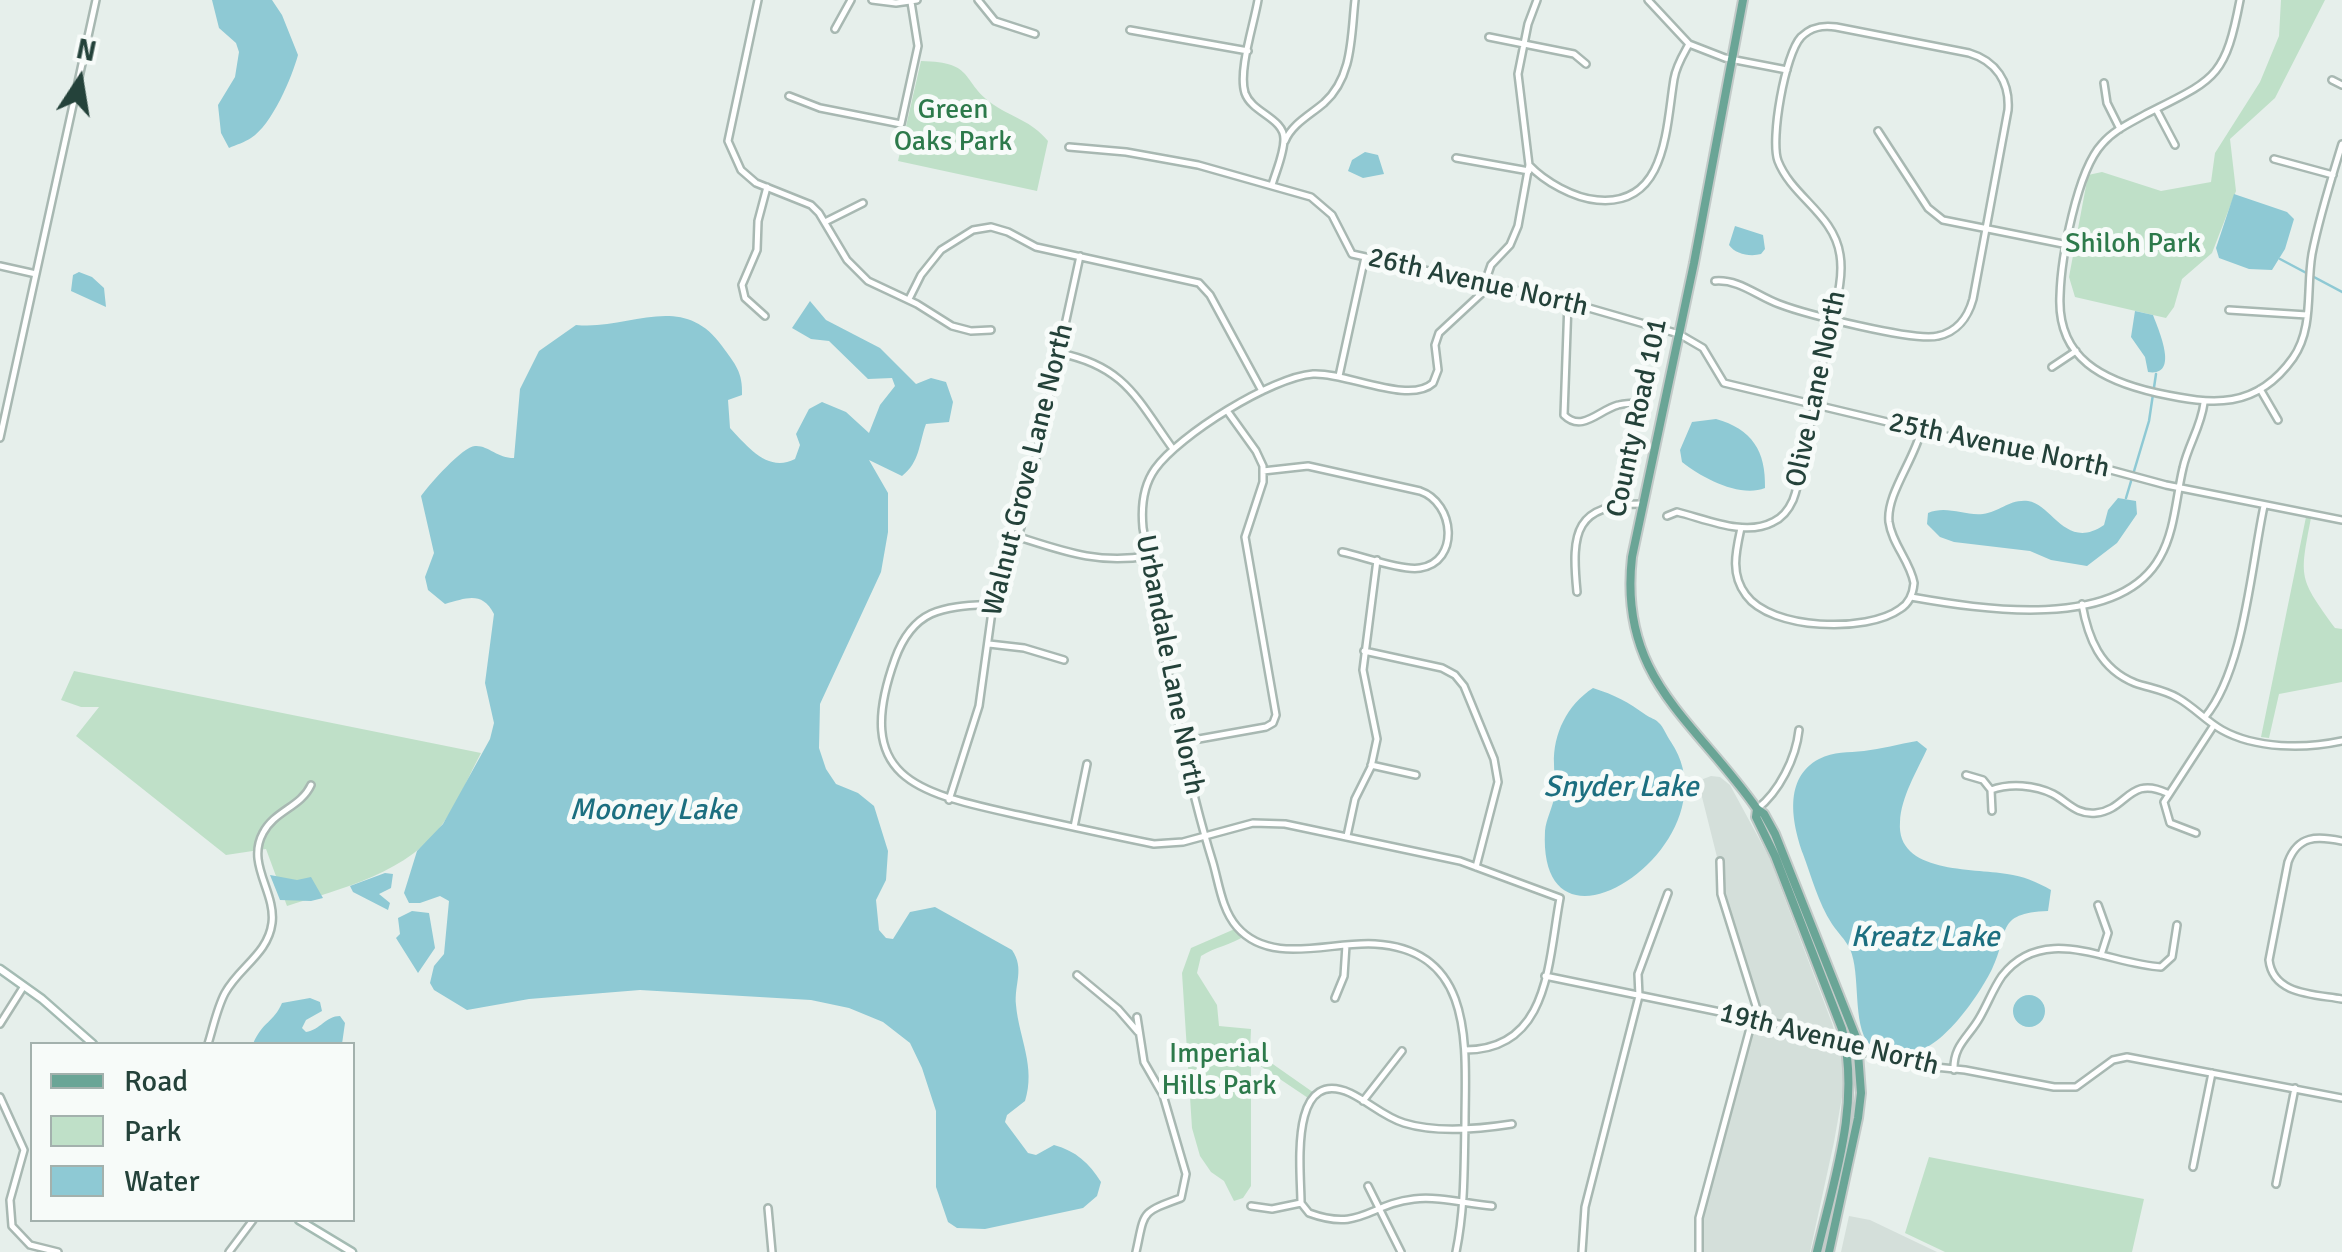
<!DOCTYPE html>
<html>
<head>
<meta charset="utf-8">
<style>
  body { margin:0 }
  #map { position:relative; width:2342px; height:1252px; overflow:hidden; background:#e6efeb; font-family:Signika,sans-serif }
  canvas { display:block }
  .legend { position:absolute; left:30px; top:1042px; width:325px; height:180px; box-sizing:border-box; background:#f7fbf9; border:2px solid #a3b1ad; margin:0; padding:12px 18px; list-style:none; font-size:30px; color:#24423a }
  .legend li { display:flex; align-items:center; gap:20px; height:50px }
  .legend b { width:50px; border:2px solid #a3b1ad }
  .north { position:absolute; left:30px; top:30px; width:100px; height:100px; -webkit-text-stroke:8px #f7fbf9; paint-order:stroke; rotate:12deg; font-size:28px; font-weight:700; line-height:40px; text-align:center; color:#24423a }
  .north::after { content:''; display:block; margin:auto; width:35px; height:45px; background:#24423a; clip-path:polygon(50% 0,100% 100%,50% 72%,0 100%) }
</style>
</head>
<body>
<div id="map">
<canvas width="2342" height="1252"></canvas>
<ul class="legend">
<li><b style="height:12px;background:#6aa596"></b>Road</li>
<li><b style="height:28px;background:#bfe0c8"></b>Park</li>
<li><b style="height:28px;background:#8ec9d4"></b>Water</li>
</ul>
<div class="north">N</div>
</div>
<script>
const ctx = document.querySelector('canvas').getContext('2d');
ctx.lineJoin = 'round';
function paint(path, color) {
  ctx.fillStyle = color;
  ctx.fill(path, 'evenodd');
}
function stroke(path, color, width, dash) {
  ctx.strokeStyle = color;
  ctx.lineWidth = width;
  ctx.lineCap = dash ? 'butt' : 'round';
  ctx.setLineDash(dash || []);
  ctx.stroke(path);
}
function label(font, color, halo, rows, align = 'center') {
  ctx.font = font + ' Signika,sans-serif';
  ctx.lineWidth = 10;
  ctx.setLineDash([]);
  ctx.textBaseline = 'middle';
  ctx.strokeStyle = halo;
  ctx.fillStyle = color;
  for (const [text, x, y, turn = 0] of rows) {
    ctx.save();
    ctx.translate(x, y);
    ctx.rotate((+turn || 0) * Math.PI / 180);
    ctx.textAlign = isNaN(turn) ? turn : align;
    if (halo) ctx.strokeText(text, 0, 0);
    ctx.fillText(text, 0, 0);
    ctx.restore();
  }
}
paint(new Path2D(`
  M1711 776 1720 777 1730 785 1769 857 1832 1023 1843 1062 1845 1080 1834 1142 1810 1252H1697L1699 1218 1754 1005 1698 781Z
  M1849 1216 1870 1220 1937 1252H1841Z`), '#d4dfda');
paint(new Path2D(`
  M2281 0H2325L2275 98 2230 139 2236 191 2212 253 2182 279 2174 307 2166 318 2075 297 2069 277 2088 175 2102 172 2161 191 2211 182 2215 153 2260 82 2279 36Z
  M921 61C977 62 960 82 994 105 1015 119 1030 120 1048 141L1037 191 898 161Z
  M2306 517 2311 518C2299 579 2299 578 2335 628L2342 629V682L2279 694 2269 738 2261 737Z
  M74 671 481 753C469 775 459 801 444 822 411 872 340 889 287 906L266 849 226 855 76 736 99 707H81L61 700Z
  M1237 928 1246 935C1231 945 1215 947 1201 956L1197 973 1217 1005 1219 1026 1251 1029 1250 1052 1257 1053 1317 1095 1311 1100 1256 1063H1251V1186L1243 1198 1234 1201 1224 1181 1211 1172 1200 1156 1192 1128 1182 973 1191 948Z
  M1929 1157 2144 1199 2132 1252H1945L1905 1233Z`), '#bfe0c8');
paint(new Path2D(`
  M212 0H272L282 15 298 55C292 77 272 125 251 138 245 142 236 145 229 148L221 133 218 105 235 77 239 52 236 43 219 28Z
  M1365 152 1378 155 1384 174 1363 178 1348 171 1352 160Z
  M2234 194 2287 212 2294 219 2285 249 2272 270 2249 269 2219 258 2216 248Z
  M1735 226 1763 235 1765 249 1761 254C1750 257 1735 254 1729 245Z
  M79 272 92 277 104 288 106 307 71 291 73 275Z
  M810 301 826 320 880 348 916 384 931 378 946 382 953 402 949 422 926 424C919 443 920 462 902 476L869 460 888 493V532L881 572 820 704 819 748 826 769 836 784 858 793 874 806 888 851 886 880 876 900 879 930 886 938 893 939 910 912 935 907 1012 950C1025 969 1014 984 1016 1005 1019 1038 1036 1067 1025 1101L1007 1115 1005 1122 1028 1153 1036 1155 1054 1145C1076 1151 1089 1163 1101 1182L1097 1196 1083 1208 985 1229 957 1228 948 1222 936 1187V1111L922 1068 910 1043 883 1022 849 1008 811 1000 640 990 529 999 467 1010 434 990 430 983 434 966 444 954 449 901 440 896 420 903H409L404 893 417 851 443 824 490 739 494 723 485 683 494 614C482 591 467 598 445 604L428 590 425 577 434 553 421 496C429 485 463 446 475 446 488 445 497 458 514 458L520 389 539 351 576 325C628 331 682 290 722 346 735 364 743 372 742 395L728 400 730 428C748 447 768 473 795 459L800 445 796 434 809 409 822 402 846 412 869 433 880 405 895 386 892 378 868 379 829 341 811 339 792 328Z
  M2135 311 2153 315C2159 331 2180 377 2148 372L2145 357 2131 337Z
  M1716 419C1752 429 1766 451 1765 488 1740 498 1702 478 1682 462L1680 450 1692 422Z
  M2118 498 2136 501 2137 514 2117 543 2087 566 2051 560 2030 551 1954 542 1940 537 1927 524 1928 513C1947 505 1964 516 1983 514 2000 512 2009 499 2028 501 2053 505 2066 551 2104 525L2108 510Z
  M1593 688C1615 695 1628 702 1646 715 1650 718 1656 719 1659 723 1663 726 1667 737 1671 742 1738 841 1537 979 1545 831 1546 819 1553 807 1555 794 1556 785 1554 774 1554 764 1553 734 1567 705 1593 688Z
  M1917 741 1927 749C1917 771 1901 797 1900 822 1896 874 1973 868 2007 874 2023 876 2037 882 2051 890L2048 911C1994 913 2010 933 1992 969 1980 994 1943 1048 1915 1051 1900 1052 1883 1046 1869 1044 1852 1024 1861 974 1850 949 1845 939 1838 933 1832 924 1818 902 1812 878 1803 854 1792 823 1783 778 1819 759 1834 751 1848 753 1864 751 1881 749 1899 744 1917 741Z
  M385 873 393 874 391 888 379 894 390 903 388 910 353 892 350 886Z
  M270 875 297 880 311 877 323 898 311 901 280 900Z
  M412 911 429 913 435 948 418 973 396 938 400 934 398 918Z
  M2013 1011a16 16 0 1 1 32 0a16 16 0 1 1-32 0Z
  M310 998 320 1002 322 1011 306 1020 302 1028 306 1032C320 1030 326 1016 340 1016L345 1023 342 1044H253C262 1022 274 1022 282 1003Z`), '#8ec9d4');
stroke(new Path2D(`
  M2280 259 2342 292
  M2126 498 2149 421 2156 374`), '#8ec9d4', 2.5);
const street = new Path2D(`
  M758 0 728 141 741 170 756 183 811 205 819 213 847 260 868 281 917 304 952 326 971 331 991 330
  M872 0 896 3 917 0
  M978 0 995 21 1035 34
  M1258 0C1254 24 1238 71 1245 93 1252 113 1284 118 1284 139 1284 154 1276 171 1272 185
  M1648 0 1689 44 1725 58 1787 70
  M2240 0C2225 79 2215 79 2146 114 2130 123 2114 130 2102 144 2077 171 2061 258 2060 296 2057 359 2104 381 2157 393 2213 405 2256 410 2293 358 2314 328 2306 289 2312 254 2319 218 2331 180 2342 144
  M835 29 851 0
  M1130 30 1248 51
  M1489 37 1574 54 1586 64
  M2332 80 2342 85
  M2104 83 2107 103 2120 129
  M789 96 820 108 901 124 918 46 911 2
  M2156 109 2175 145
  M1878 131 1928 208 1943 220 2068 245
  M1285 141C1292 124 1310 115 1324 103 1353 77 1351 36 1355 0
  M1069 147 1126 152 1198 165 1311 197 1332 215 1352 254 1568 302 1679 334 1703 348 1724 383 1992 447 2081 462 2166 485 2342 520
  M1456 158 1529 171
  M2274 159 2333 175
  M1529 165C1545 182 1574 198 1597 200 1667 207 1666 127 1674 79 1676 66 1683 55 1689 44
  M825 222 863 203
  M0 266 36 274
  M909 299 921 275 941 250 973 230 991 227 1008 232 1036 247 1199 283 1210 295 1262 391
  M1568 302 1564 415C1582 433 1599 410 1618 405 1619 404 1635 403 1636 403
  M2229 310 2307 315
  M765 316 745 298 742 285 757 250 758 221 767 187
  M1059 353C1125 366 1137 399 1173 449
  M2052 367 2076 351
  M1339 376 1365 257
  M2260 389 2278 420
  M0 438 96 0
  M1263 471 1308 466 1420 491C1455 503 1460 562 1420 568 1402 571 1362 556 1342 552
  M1667 516 1677 512C1706 519 1745 537 1773 522 1782 518 1789 509 1793 500 1800 482 1802 460 1807 441 1815 404 1822 367 1830 329 1835 306 1844 279 1840 255 1834 214 1792 197 1778 161 1770 140 1785 54 1801 37 1811 27 1822 25 1836 27L1969 53C1996 61 2010 82 2008 110L1973 299C1968 317 1957 332 1938 336 1915 342 1805 314 1779 304 1757 296 1739 279 1715 281
  M1741 528C1736 551 1730 574 1746 595 1771 630 1867 633 1900 609 1910 603 1913 594 1914 583 1910 561 1892 544 1889 522 1886 495 1914 460 1921 431
  M1019 537C1066 552 1098 564 1148 556
  M1577 592C1571 531 1575 504 1643 504
  M1911 597C1979 609 2119 632 2160 557 2175 531 2176 497 2183 468 2188 445 2201 427 2204 403
  M993 604C944 607 914 607 895 659 851 781 920 793 1018 815 1064 825 1109 835 1154 844L1183 842 1253 823 1285 824 1460 861 1560 898C1548 961 1550 1050 1465 1050
  M2082 604C2088 638 2100 669 2135 683 2149 688 2165 690 2178 698 2194 707 2206 721 2222 730 2256 749 2305 749 2342 741
  M989 644 1024 648 1064 660
  M1364 651 1442 668 1455 675 1464 686 1494 759 1498 782 1476 867
  M2205 717C2244 670 2251 567 2264 506
  M1182 742 1266 727 1273 723 1276 715 1245 537 1263 482V466L1256 451 1228 412
  M1371 765 1416 775
  M1966 775 1983 780 1991 790
  M1991 790C2010 783 2035 785 2053 794 2068 802 2076 815 2096 813 2127 810 2129 775 2167 793
  M1991 790 1992 811
  M949 800 979 706 993 604 1021 527 1080 256
  M1757 809C1779 792 1796 758 1799 730
  M1074 827 1087 764
  M2196 833 2170 823 2164 802 2214 725
  M1347 836 1355 799 1371 767 1377 739 1363 670 1377 560
  M2342 841C2317 836 2298 835 2288 862L2269 960C2273 995 2314 994 2342 999
  M2098 905 2108 933 2101 955
  M1077 975 1118 1009 1138 1032
  M1545 976 1798 1028 1895 1063 1965 1070 2054 1087H2076L2113 1060 2127 1057 2342 1098
  M1335 998 1344 976 1346 945
  M0 1024 24 986
  M208 1044C213 1028 217 1008 225 993 239 967 268 954 272 923 276 892 246 864 263 833 274 811 301 807 311 785
  M1954 1070C1953 1045 1969 1037 1980 1017 1988 1003 1993 989 2002 976 2044 922 2108 964 2161 967L2172 957 2177 925
  M0 1097 24 1150 10 1200 12 1226 30 1245 58 1252
  M1363 1101 1402 1051
  M2193 1167 2212 1073
  M2276 1184 2295 1088
  M1368 1186 1401 1252
  M1301 1203C1301 1171 1288 1066 1350 1093 1369 1102 1384 1117 1404 1123 1436 1133 1480 1129 1512 1124
  M1301 1203 1309 1213C1361 1232 1369 1204 1414 1199 1439 1196 1467 1204 1492 1206
  M1251 1206 1272 1209 1301 1203
  M768 1208 772 1252
  M229 1252 253 1220
  M1136 1252C1145 1211 1140 1213 1181 1198L1186 1174 1163 1095 1144 1062 1137 1017
  M1456 1252C1465 1208 1464 1167 1465 1123 1465 1051 1477 950 1375 944 1330 941 1271 966 1237 927 1222 910 1219 884 1213 863 1179 754 1163 640 1143 528 1141 507 1143 486 1155 469 1179 435 1272 377 1313 374 1346 372 1409 405 1433 383L1438 370 1435 345 1439 333 1481 294 1491 265 1510 245 1518 226 1529 165 1518 74 1528 24 1537 0
  M1582 1252 1585 1207 1639 996 1638 974 1668 893
  M1699 1252V1218L1756 1006 1721 894 1720 861`);
const secondary = new Path2D(`
  M0 969 42 999 93 1044
  M299 1220 352 1252`);
const primary = new Path2D(`
  M1743 0 1694 263 1632 557C1618 679 1695 720 1757 809L1764 814 1775 834 1857 1040 1861 1093 1858 1118 1829 1252
  M1757 809 1756 817 1775 856 1842 1029C1861 1103 1834 1180 1817 1252`);
stroke(street, '#a8b8b2', 10);
stroke(secondary, '#a4bbb3', 11);
stroke(primary, '#c2cac8', 12);
stroke(street, '#fff', 5);
stroke(secondary, '#fff', 6);
stroke(primary, '#6aa596', 8);
label('28px', '#2d7a4b', '#f7fbf9', [
  ["Green",953,111],
  ["Oaks Park",953,143],
  ["Shiloh Park",2133,245],
  ["Imperial",1219,1055],
  ["Hills Park",1219,1087]
]);
label('28px', '#24423a', '#f7fbf9', [
  ["26th Avenue North",1478,283,13],
  ["Olive Lane North",1817,389,-78],
  ["County Road 101",1638,418,-78],
  ["25th Avenue North",1999,446,12],
  ["Walnut Grove Lane North",1029,470,-76],
  ["Urbandale Lane North",1169,665,79],
  ["19th Avenue North",1829,1040,14]
]);
label('italic 30px', '#1c6f80', '#f7fbf9', [
  ["Snyder Lake",1621,788],
  ["Mooney Lake",653,811],
  ["Kreatz Lake",1925,938]
]);
</script>
</body>
</html>
